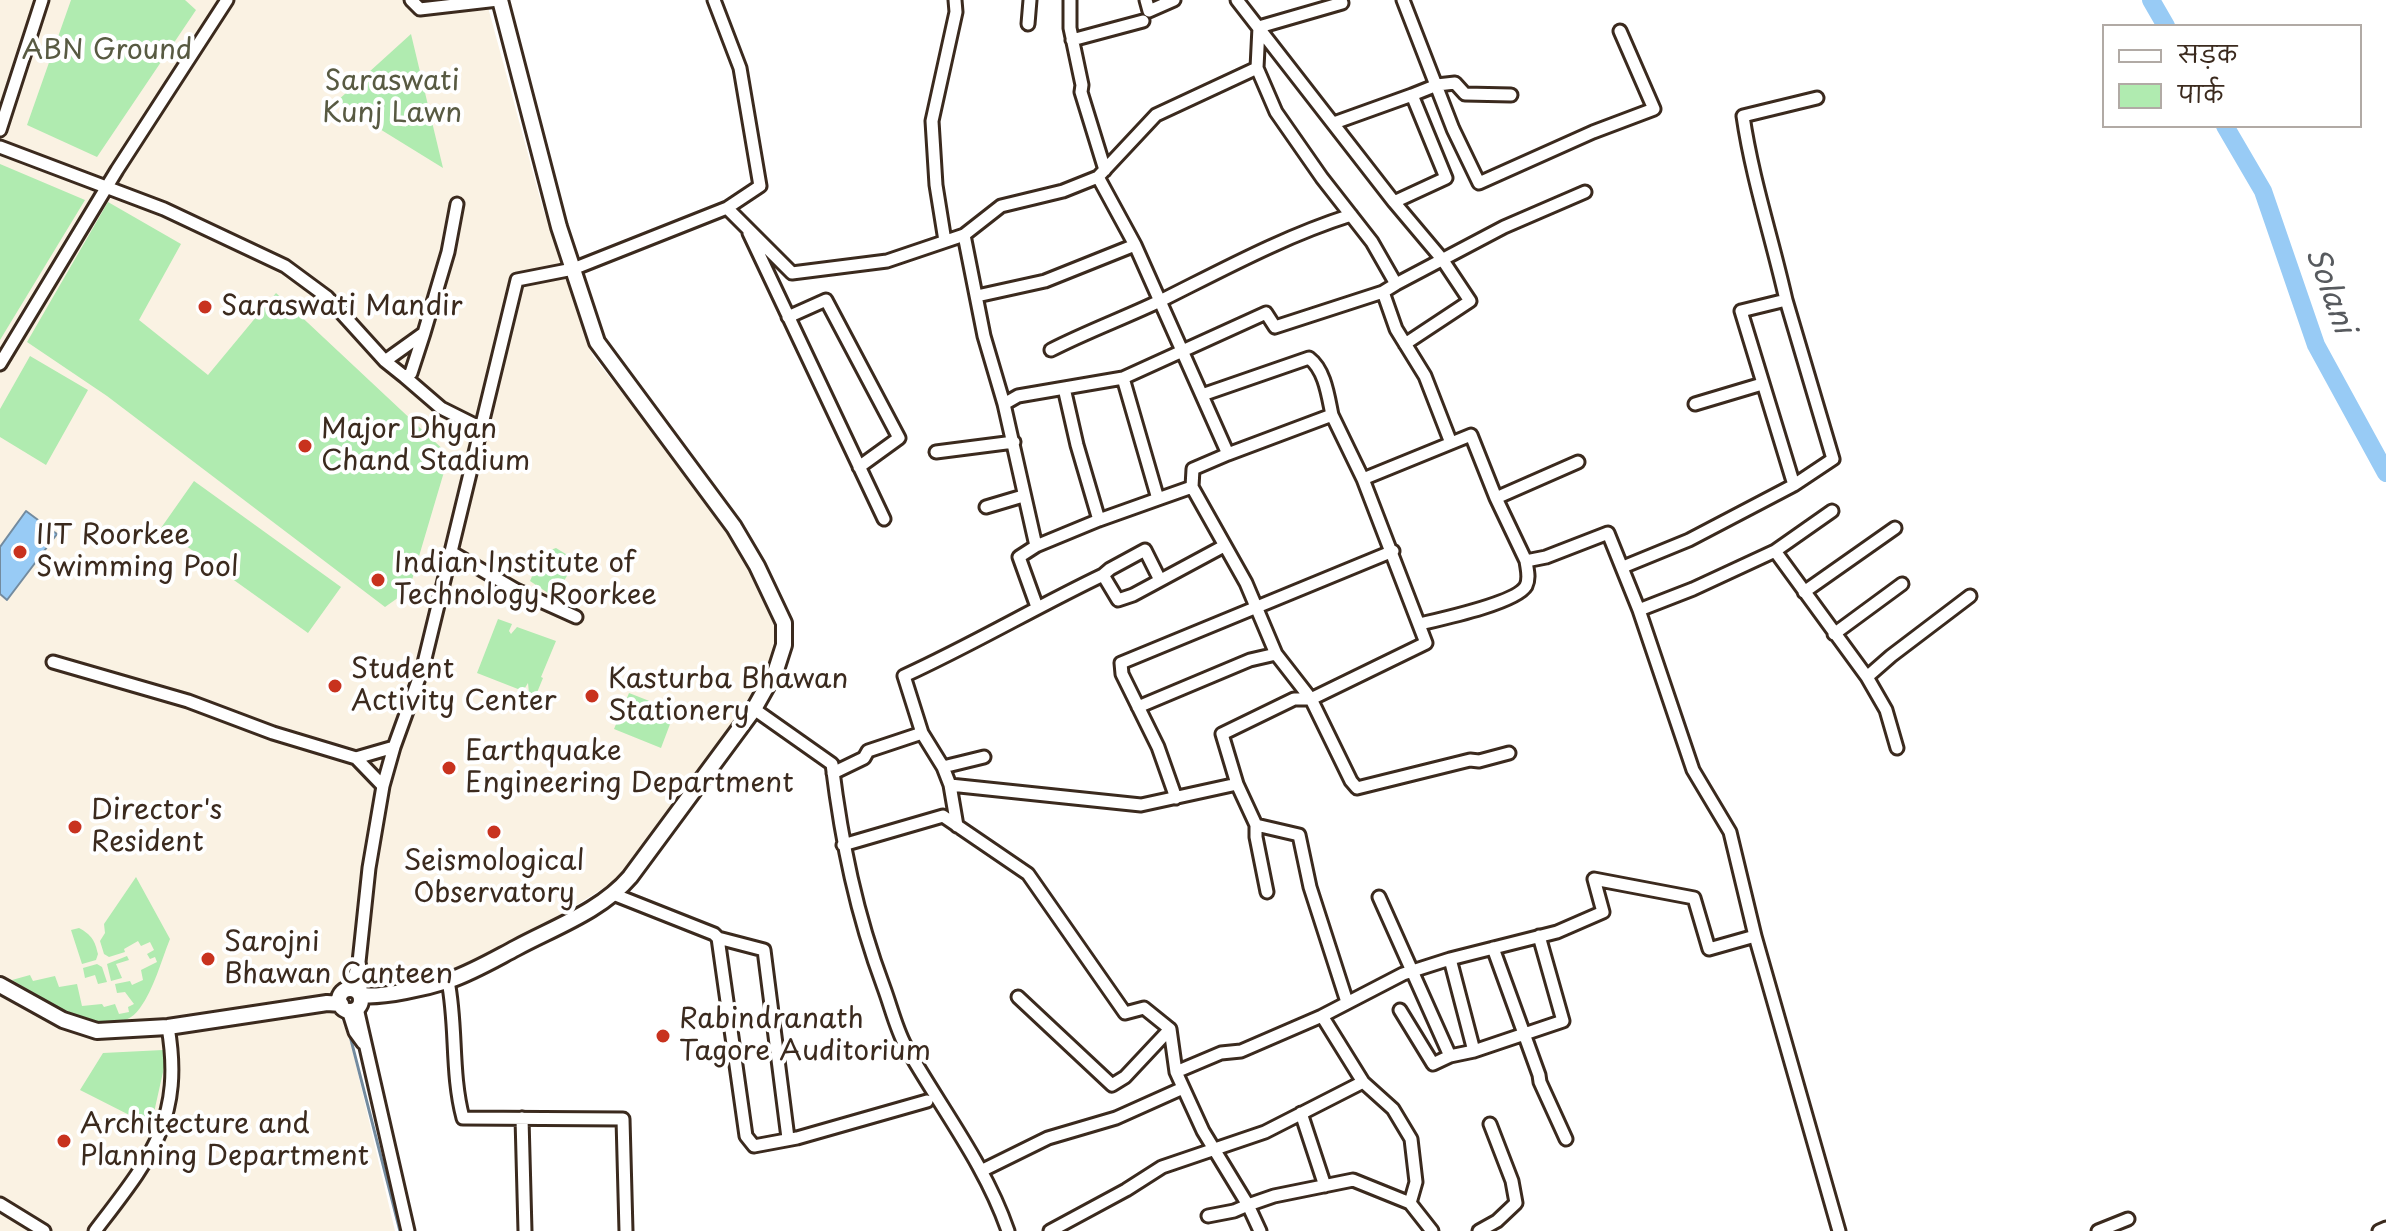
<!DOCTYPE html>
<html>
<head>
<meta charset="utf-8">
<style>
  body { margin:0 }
  #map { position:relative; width:2386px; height:1231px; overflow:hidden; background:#fff; font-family:"Playpen Sans","Playpen Sans Deva",sans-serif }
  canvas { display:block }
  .legend { position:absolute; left:2102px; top:24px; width:260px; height:104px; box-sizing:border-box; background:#fff; border:2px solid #b1aaa5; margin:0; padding:10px 14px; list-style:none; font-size:24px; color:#3b2a1e }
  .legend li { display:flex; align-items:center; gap:16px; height:40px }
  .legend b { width:40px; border:2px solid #b1aaa5 }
</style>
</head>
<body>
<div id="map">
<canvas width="2386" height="1231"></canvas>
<ul class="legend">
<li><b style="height:10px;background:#fff"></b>सड़क</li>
<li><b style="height:22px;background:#b0ebb0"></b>पार्क</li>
</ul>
</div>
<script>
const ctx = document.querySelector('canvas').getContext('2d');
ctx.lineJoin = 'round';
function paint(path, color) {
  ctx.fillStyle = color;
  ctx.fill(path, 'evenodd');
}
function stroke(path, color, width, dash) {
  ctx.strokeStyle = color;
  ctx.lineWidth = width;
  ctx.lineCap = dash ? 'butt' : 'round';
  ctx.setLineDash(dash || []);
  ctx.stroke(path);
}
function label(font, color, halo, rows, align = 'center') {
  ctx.font = font + ' "Playpen Sans",sans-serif';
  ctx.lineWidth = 8;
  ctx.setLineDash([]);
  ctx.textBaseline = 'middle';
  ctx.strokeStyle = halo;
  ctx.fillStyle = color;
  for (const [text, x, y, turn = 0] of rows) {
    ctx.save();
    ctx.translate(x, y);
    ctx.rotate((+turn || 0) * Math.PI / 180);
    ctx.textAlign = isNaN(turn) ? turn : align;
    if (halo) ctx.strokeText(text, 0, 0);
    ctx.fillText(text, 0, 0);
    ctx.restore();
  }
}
paint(new Path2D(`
  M0 0H486L543 209 593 356 734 535 779 625 775 658 667 820 616 880 553 920 467 966 375 982 321 996 347 1027 395 1231H0Z`), '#faf2e3');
paint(new Path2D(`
  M71 0H185L196 10 97 157 27 125Z
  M411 34 443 168 336 102Z
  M0 164 85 200 0 340Z
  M108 202 181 244 139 320 208 375 276 293 449 455 409 590 385 607 107 396 27 342Z
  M30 356 88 390 46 465 0 437V409Z
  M194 481 341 587 308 633 161 528Z
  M556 548 569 556C574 572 562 587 548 593L530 581 542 553Z
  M498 619 512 624 509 631 511 634 517 627 556 641 541 677 543 678 536 695 529 693 528 683 523 691 477 673Z
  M629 693 675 711 661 748 614 729Z
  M136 877 170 939C161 961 154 989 140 1008 112 1048 42 997 12 980L30 975 33 981 55 976 59 987 77 984 82 1006 102 1004 104 1007 115 1004 119 1014 129 1012 128 1007 134 1004 125 992 117 993 115 984 130 981 132 985 143 980 141 970 157 962 155 957 150 959 147 954 154 950 150 942 141 946 138 941 124 949 125 952 109 957 104 954 100 941 105 933 104 924Z
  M79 928C92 935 95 941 98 954L96 960 82 964 71 930Z
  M127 956 129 960 116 964 122 978 111 981 107 964Z
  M97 964 102 967 107 982 98 984 95 975 85 978 83 968Z
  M163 1050 165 1063 151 1126 80 1090 103 1053Z`), '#b0ebb0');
const water = new Path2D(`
  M26 511 57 534 7 600 0 594V547Z`);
paint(water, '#98cbf5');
stroke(water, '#738b9f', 2);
stroke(new Path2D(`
  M350 1036 400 1231`), '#738b9f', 3);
stroke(new Path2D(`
  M2151 0 2166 26
  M2225 126 2263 191 2316 345 2386 473`), '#98cbf5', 18);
const minor = new Path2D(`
  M411 0 420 9 498 0
  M714 0 740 68 760 186 727 208
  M1070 0V28L1082 85 1081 92 1105 170
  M1146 0 1149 11 1174 0
  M1237 0 1394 202 1442 259 1470 301 1405 344
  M1403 0 1453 129 1479 183 1593 132 1654 109 1620 31
  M1028 24 1030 0
  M1072 40 1143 21
  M1257 68 1276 112 1322 178 1372 242 1396 284 1383 292 1396 329 1425 376 1451 443
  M1412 95 1437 85 1455 83 1465 94 1511 95
  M1334 123 1412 95 1446 178 1394 202
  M0 130 42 0
  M0 147 164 209 285 266 327 297 385 361 405 377 411 373 424 333
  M1098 177 1135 245 1228 454 1332 415 1363 479 1471 435 1496 498 1578 462
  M749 233 884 519
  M964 235 984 336 1004 404 1018 396 1123 378 1266 313 1275 327 1383 292
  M945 241 936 185 932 121 956 12 955 0
  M1396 284 1504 227 1585 192
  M977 296 1045 281 1135 245
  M1786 300 1833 459 1794 485
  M788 317 826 300 899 438 859 467
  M1051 350C1088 331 1127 317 1164 299 1226 268 1285 236 1351 215
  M385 361 424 333 448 252 457 204
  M0 364 117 170 227 0
  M405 377 441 408 481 428
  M1123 378 1158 499 1192 487
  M1064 388 1077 445 1099 520
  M1202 395 1309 358C1325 370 1328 396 1332 415
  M1004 404 1036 546 1099 520 1158 499
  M1695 404 1762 384
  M936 452 1014 442
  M1228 454 1193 469 1192 487 1246 583 1276 654 1311 699 1426 643 1363 479
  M986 507 1023 496
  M1036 546 1019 557 1037 607
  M1775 551 1867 677 1886 710 1897 748
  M451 552 516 590 576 617
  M1623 567 1689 540 1794 485 1741 311 1786 300C1772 238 1752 178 1743 116L1817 98
  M1103 575 1118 600 1133 595 1224 546
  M1804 592 1895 528
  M1639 610 1693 589 1775 551 1832 511
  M1420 624C1441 619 1516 603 1526 586 1530 578 1527 569 1526 561
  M1834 634 1902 584
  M53 662 188 701 273 733 356 758 383 786
  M1867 677 1891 656 1970 596
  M1138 707 1250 660 1276 654
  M754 709 832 764C842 844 856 913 884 988 891 1007 896 1028 905 1045 940 1107 985 1164 1008 1231
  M356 758 394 747
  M943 767 984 757
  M833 773 864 758 868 751 922 733
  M950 785 1141 805 1237 784
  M1176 798 1158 747 1122 674 1121 663 1393 551
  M1256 825V837L1267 892
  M957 826 950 785 943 767 922 733 904 676C972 645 1036 607 1103 575L1110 569 1145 550 1160 580
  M843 845 943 816 1028 874 1125 1013 1144 1008 1170 1029 1176 1072 1203 1131 1248 1205 1274 1196 1353 1180 1410 1203 1432 1231
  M613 894 714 934 718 938 764 950 788 1138
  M1379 897 1450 1056
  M1755 936 1839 1231
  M718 938 746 1136 754 1146 797 1138 927 1101
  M1493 948 1539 1075 1540 1082 1566 1139
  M1450 959 1474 1051
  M448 981C457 1026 451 1073 463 1118L623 1119 626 1231
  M349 989 359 963
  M360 995 362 980 359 962 369 868 383 786 394 747 423 667 517 280 573 269 727 208 792 273 887 261 964 235 1001 206 1063 191 1098 177 1156 115 1257 68 1259 27 1342 3 1341 0
  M1018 997 1112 1085 1125 1077 1170 1029
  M1347 1002 1310 887 1299 835 1256 825 1237 784 1222 734 1294 699H1311L1351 781 1357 788 1470 760 1479 761 1509 753
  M357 1008 408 1231
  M348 1010 355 1032 363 1043
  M1400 1010 1433 1064 1450 1056 1474 1051 1563 1021 1539 936
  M1322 1016 1403 974 1450 959 1557 932 1603 912 1594 879 1694 898 1709 949 1755 936 1730 832 1693 770 1639 610 1608 533 1546 557 1526 561 1496 498
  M1176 1072 1221 1053 1241 1051 1322 1016 1363 1082 1393 1109 1411 1139 1416 1182 1410 1203
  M1301 1113 1325 1186
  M522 1118 525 1231
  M981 1171 1048 1138 1116 1118 1183 1088
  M0 1204 44 1231
  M1208 1216 1234 1211 1248 1205 1260 1231
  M95 1231C149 1160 184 1121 168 1027
  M1050 1231 1126 1190 1162 1167 1265 1132 1363 1082
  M1479 1231 1497 1221 1516 1203 1512 1181 1490 1124
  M2098 1231 2128 1219
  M2379 1231 2386 1228`);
const tertiary = new Path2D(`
  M0 985 63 1020 97 1031 168 1027 327 1003 341 1004
  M339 1000a11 11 0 1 1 22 0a11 11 0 1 1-22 0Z
  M360 995C383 998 428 987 450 980 473 972 495 959 516 948 555 927 601 911 630 877L754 709 776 670 784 645V623L757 566 734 527 597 342 559 227 500 0`);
stroke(minor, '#3b2a1e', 17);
stroke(tertiary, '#3b2a1e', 20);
stroke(minor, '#fff', 11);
stroke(tertiary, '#fff', 14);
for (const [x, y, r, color] of [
  [205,307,8,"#c8321e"],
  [305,446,8,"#c8321e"],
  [20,552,8,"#c8321e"],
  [378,580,8,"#c8321e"],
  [335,686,8,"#c8321e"],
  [592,696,8,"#c8321e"],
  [449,768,8,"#c8321e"],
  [75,827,8,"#c8321e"],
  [494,832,8,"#c8321e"],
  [208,959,8,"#c8321e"],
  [663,1036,8,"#c8321e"],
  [64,1141,8,"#c8321e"]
]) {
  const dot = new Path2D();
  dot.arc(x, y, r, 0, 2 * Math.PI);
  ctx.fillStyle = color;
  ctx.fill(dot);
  stroke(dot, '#fff', 3);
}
label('28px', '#585a42', '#fff', [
  ["ABN Ground",107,51],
  ["Saraswati",392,82],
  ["Kunj Lawn",392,114]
]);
label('28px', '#3b2a1e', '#fff', [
  ["Saraswati Mandir",221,307],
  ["Major Dhyan",321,430],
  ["Chand Stadium",321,462],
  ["IIT Roorkee",36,536],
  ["Swimming Pool",36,568],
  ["Indian Institute of",394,564],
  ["Technology Roorkee",394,596],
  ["Student",351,670],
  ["Activity Center",351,702],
  ["Kasturba Bhawan",608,680],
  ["Stationery",608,712],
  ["Earthquake",465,752],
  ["Engineering Department",465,784],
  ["Director's",91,811],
  ["Resident",91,843],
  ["Seismological",494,862,"center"],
  ["Observatory",494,894,"center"],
  ["Sarojni",224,943],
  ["Bhawan Canteen",224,975],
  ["Rabindranath",679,1020],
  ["Tagore Auditorium",679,1052],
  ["Architecture and",80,1125],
  ["Planning Department",80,1157]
], 'left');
label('italic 30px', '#575a5e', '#fff', [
  ["Solani",2329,291,70]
]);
</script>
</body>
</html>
